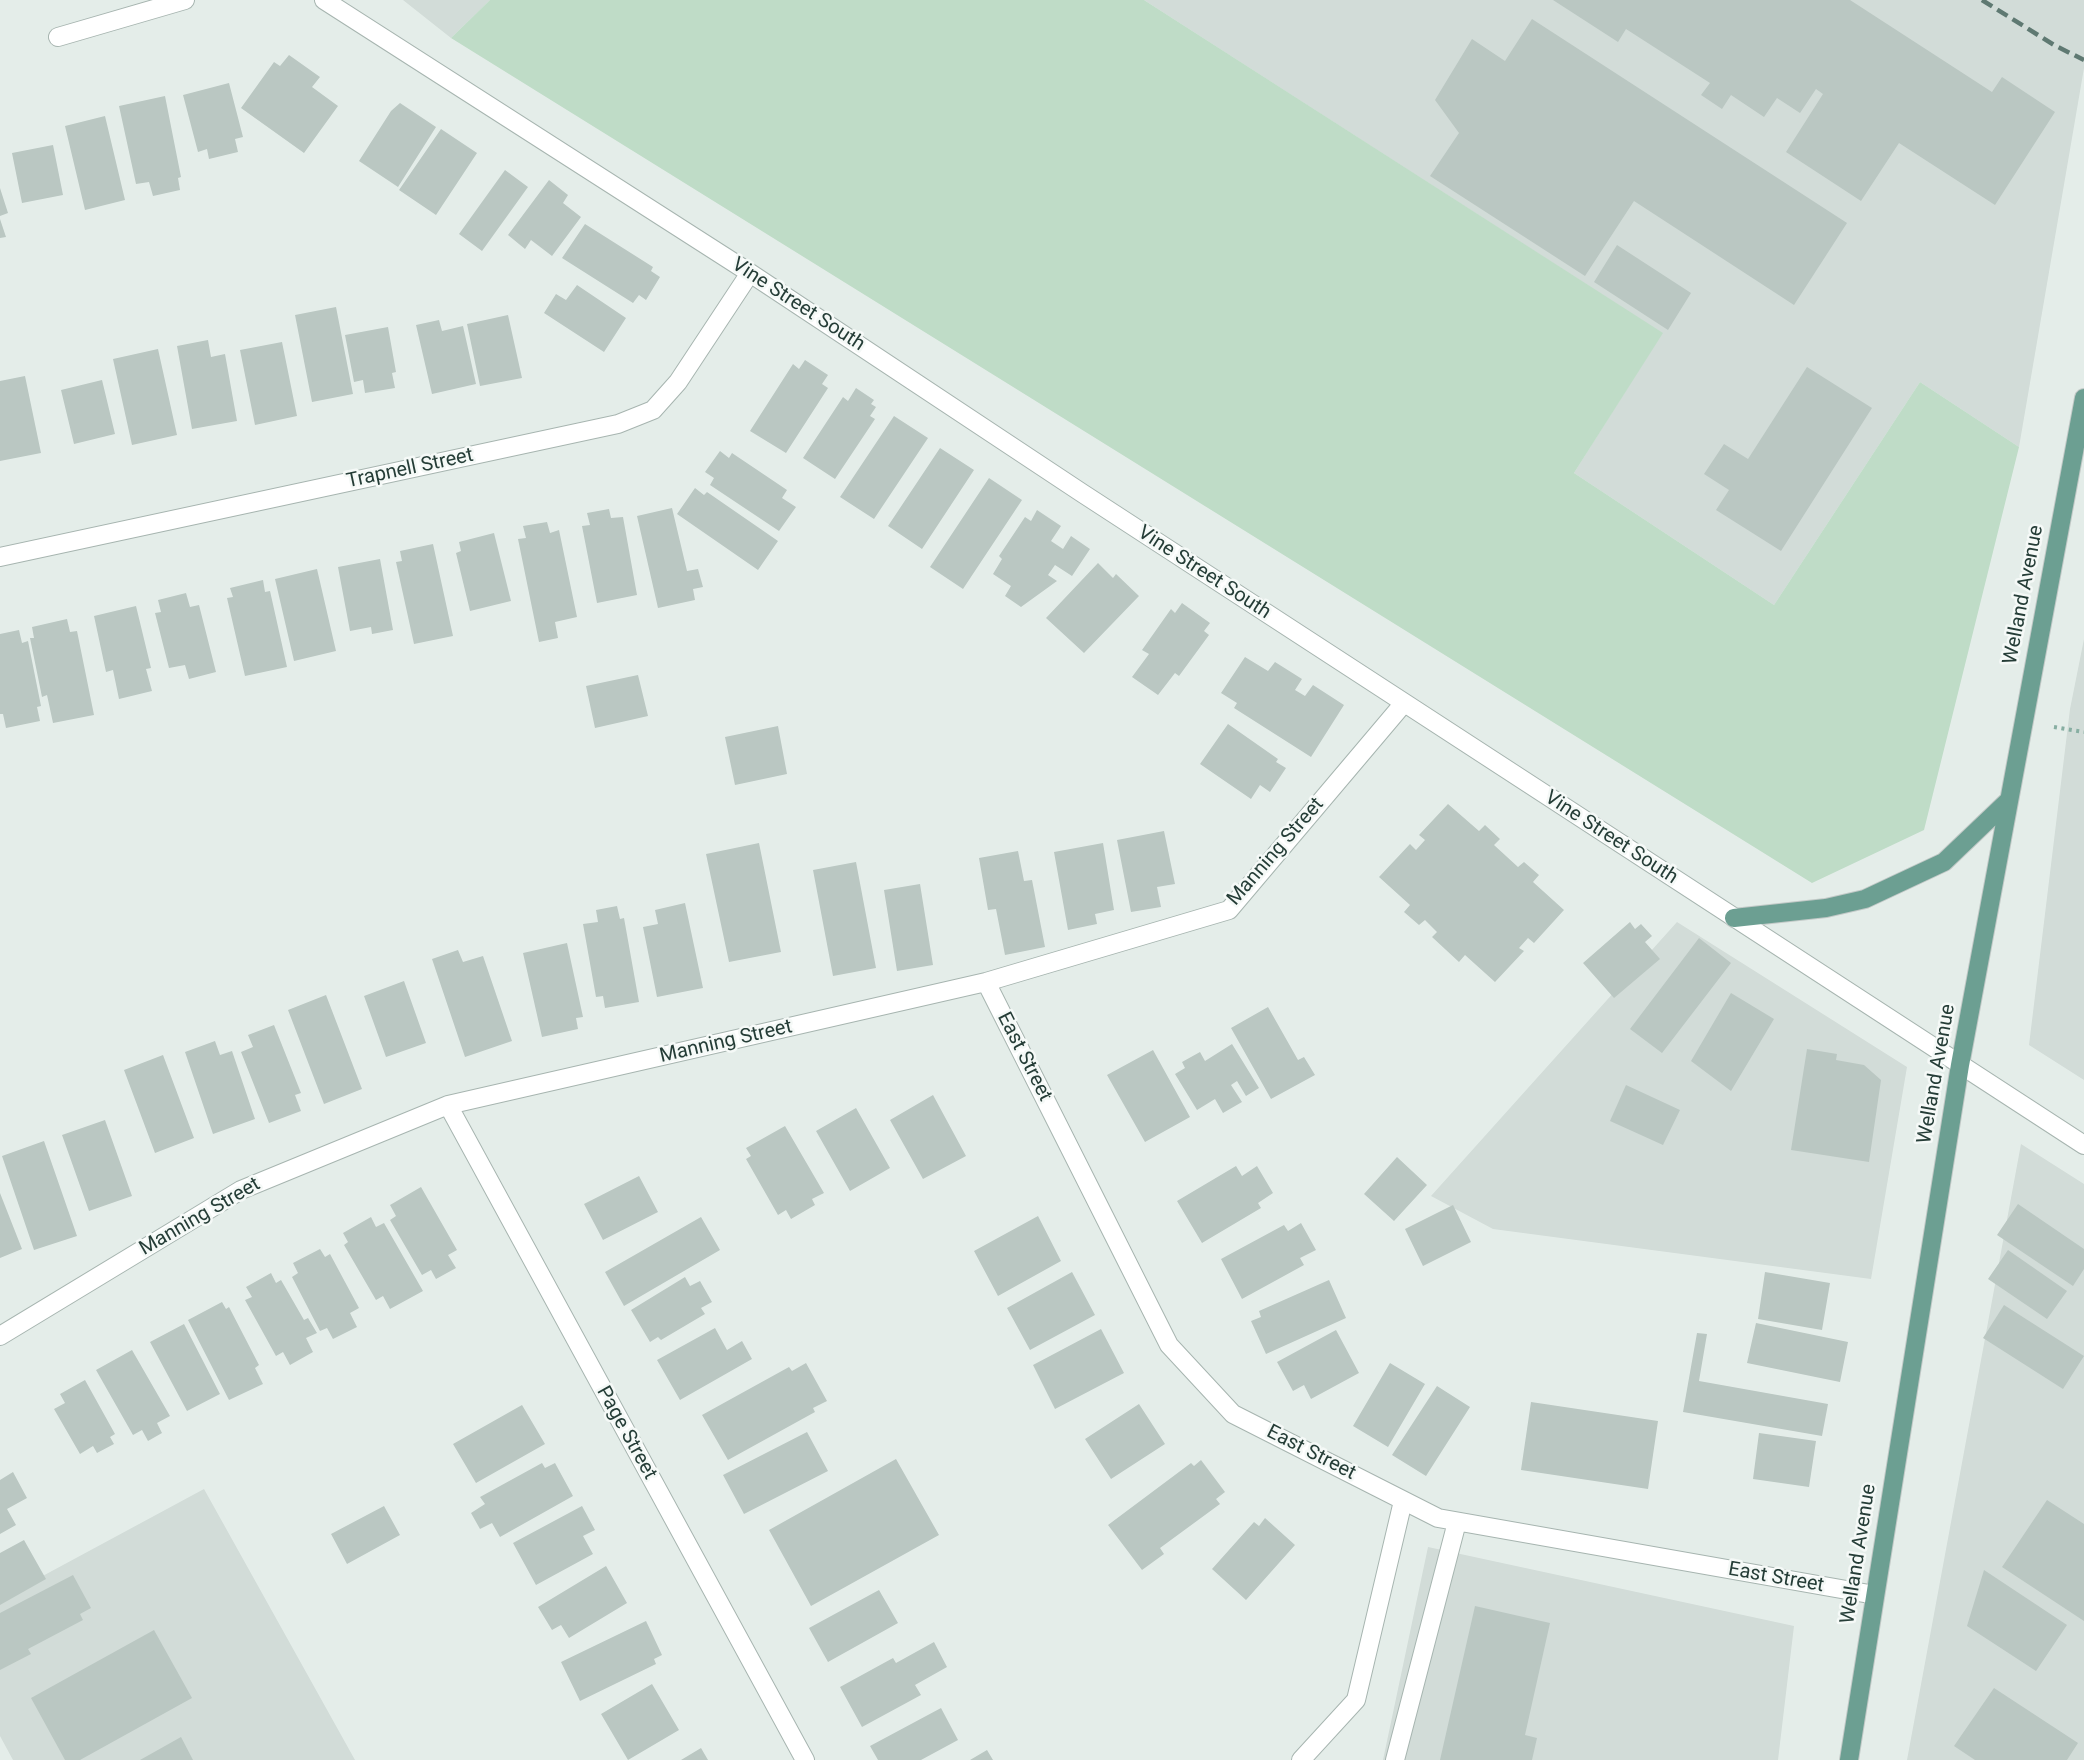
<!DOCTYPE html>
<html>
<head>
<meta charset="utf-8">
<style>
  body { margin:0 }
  canvas { display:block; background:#e4ede9 }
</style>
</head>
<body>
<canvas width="2084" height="1760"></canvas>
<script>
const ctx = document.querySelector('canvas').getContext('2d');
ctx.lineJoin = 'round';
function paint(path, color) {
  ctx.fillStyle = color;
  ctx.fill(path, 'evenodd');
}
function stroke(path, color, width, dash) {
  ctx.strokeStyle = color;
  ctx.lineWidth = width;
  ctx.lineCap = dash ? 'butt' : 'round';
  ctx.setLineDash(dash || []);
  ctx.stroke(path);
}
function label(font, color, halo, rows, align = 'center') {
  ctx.font = font + ' Roboto,sans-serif';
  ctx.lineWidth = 5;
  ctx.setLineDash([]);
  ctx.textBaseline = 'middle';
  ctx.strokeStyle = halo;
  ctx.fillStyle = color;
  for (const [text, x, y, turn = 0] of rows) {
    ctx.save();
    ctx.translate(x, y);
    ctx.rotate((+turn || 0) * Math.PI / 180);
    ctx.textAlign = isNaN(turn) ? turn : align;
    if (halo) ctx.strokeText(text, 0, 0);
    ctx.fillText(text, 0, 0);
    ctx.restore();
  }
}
paint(new Path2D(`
  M403 0H490L451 38Z
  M1144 0H2084V68L2019 447 1920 382 1774 605 1574 473 1662 333Z
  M2084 639V1080L2029 1045 2070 709Z
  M1677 922 1907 1067 1871 1279 1493 1229 1431 1196Z
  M2021 1144 2084 1184V1760H1907Z
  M204 1489 355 1760H13L0 1736V1599Z
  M1428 1547 1794 1626 1778 1760H1383Z`), '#d2dcd8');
paint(new Path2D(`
  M490 0H1144L1663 333 1574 473 1774 605 1920 382 2019 447 1924 830 1812 883 451 38Z`), '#bfdcc7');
paint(new Path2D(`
  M1553 0H1850L1992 92 2002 77 2055 112 1995 205 1899 143 1861 201 1786 152 1823 94 1816 89 1800 113 1777 98 1764 117 1731 95 1722 109 1701 95 1710 83 1626 29 1618 42Z
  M1532 19 1847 223 1794 305 1634 201 1585 276 1430 176 1459 133 1435 100 1472 39 1505 61Z
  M289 55 320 77 312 87 338 106 304 153 241 108 274 62 280 66Z
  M229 83 243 137 235 139 238 152 209 159 207 149 198 152 183 95Z
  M165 96 181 177 178 178 180 190 153 196 149 182 136 184 119 106Z
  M400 103 436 127 398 187 359 161 391 111Z
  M105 116 125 200 85 210 65 126Z
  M441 129 477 153 436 215 399 190Z
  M53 145 63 195 22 203 12 153Z
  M505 170 528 187 482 251 459 234Z
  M549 180 568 195 563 203 581 217 552 256 531 240 525 249 508 235Z
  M0 188 8 213 0 216Z
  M0 219 6 237 0 238Z
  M585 224 653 267 651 271 660 277 646 300 639 295 633 303 562 258Z
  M1617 245 1691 293 1668 330 1594 282Z
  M577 285 626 318 604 352 544 313 556 294 566 300Z
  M336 307 353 394 312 402 295 315Z
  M508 315 522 378 480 386 467 324Z
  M439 320 442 331 463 326 476 384 432 394 416 325Z
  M388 327 396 372 392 373 395 388 365 393 363 380 354 382 345 335Z
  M208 340 211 357 225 354 237 421 192 429 177 346Z
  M282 342 297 416 255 425 240 350Z
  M158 349 177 435 132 445 113 359Z
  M805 360 828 375 822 384 828 388 786 453 750 431 793 364 799 369Z
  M1807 367 1872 408 1781 551 1716 510 1729 490 1704 474 1724 444 1748 459Z
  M25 376 41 453 0 461V381Z
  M102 380 115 434 74 444 61 390Z
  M856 388 874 400 871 404 876 407 870 416 875 419 835 479 803 458 843 397 848 401Z
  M894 416 928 438 874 519 840 497Z
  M940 448 974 470 922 549 888 526Z
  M720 451 729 458 732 453 787 490 782 498 796 507 779 531 710 485 714 478 705 472Z
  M989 478 1022 500 963 589 930 567Z
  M695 488 704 495 707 492 778 541 758 570 677 514Z
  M672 508 687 571 698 569 703 587 693 589 695 600 658 608 637 516Z
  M609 509 611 518 623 517 637 595 597 603 582 526 590 525 587 513Z
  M1037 510 1061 526 1051 541 1063 549 1071 536 1090 549 1072 576 1055 565 1048 575 1057 581 1021 607 1005 596 1011 586 993 574 1002 559 999 556 1025 517 1031 521Z
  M547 522 550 533 559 530 577 617 555 622 558 638 539 642 518 539 526 538 523 526Z
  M494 533 511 601 470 611 456 553 461 551 459 542Z
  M433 544 453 636 414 644 396 562 402 561 400 551Z
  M380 559 393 630 372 634 371 627 350 631 338 567Z
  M1098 563 1113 578 1116 574 1139 596 1084 653 1046 618Z
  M317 569 336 651 294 661 275 579Z
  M263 580 265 592 270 591 287 667 245 676 227 598 233 597 230 588Z
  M186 593 190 607 199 605 216 672 189 679 185 665 169 668 155 613 161 612 158 600Z
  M1182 603 1210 623 1204 631 1209 635 1179 676 1175 673 1158 695 1132 677 1149 654 1142 650 1171 609 1175 613Z
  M136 606 151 668 146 669 152 691 119 699 113 670 106 672 94 616Z
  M67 619 70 632 77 631 94 715 53 723 47 695 42 697 30 638H34L32 627Z
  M19 630 22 643 28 641 41 706 37 707 40 721 6 728 3 714H0V634Z
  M1245 657 1268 671 1275 662 1302 679 1295 690 1305 696 1313 685 1344 705 1311 757 1234 708 1237 703 1221 693Z
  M638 675 648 716 595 728 586 686Z
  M1228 724 1278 759 1276 762 1286 768 1270 792 1260 785 1251 799 1200 764Z
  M778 726 787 774 735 785 725 737Z
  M1448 804 1479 831 1485 825 1500 839 1494 845 1518 867 1524 862 1539 875 1533 882 1564 910 1534 943 1528 938 1519 948 1524 951 1495 982 1465 955 1459 962 1432 937 1437 932 1425 920 1419 925 1404 912 1410 905 1379 877 1410 844 1416 850 1425 840 1419 835Z
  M1164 831 1175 884 1157 887 1161 907 1131 912 1117 840Z
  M759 843 781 952 729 962 706 854Z
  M1103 843 1114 910 1095 914 1097 924 1068 930 1054 852Z
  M1018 851 1024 881 1032 880 1045 947 1005 955 996 909 988 910 979 858Z
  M856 862 876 968 833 976 813 870Z
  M920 884 933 965 897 971 884 890Z
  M685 903 703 988 657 997 643 927 658 924 655 910Z
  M617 906 620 919 624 918 639 1002 605 1008 603 996 596 997 583 924 598 922 596 910Z
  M1630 922 1635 929 1641 924 1652 936 1645 942 1660 959 1614 998 1583 963Z
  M1699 938 1731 963 1662 1053 1630 1029Z
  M567 943 583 1017 576 1018 578 1029 542 1037 523 953Z
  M458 950 463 962 483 956 512 1041 465 1057 432 959Z
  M404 981 426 1043 386 1057 364 996Z
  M1731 993 1774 1019 1731 1091 1691 1061Z
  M326 995 362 1089 324 1104 288 1010Z
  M1268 1007 1298 1060 1304 1057 1315 1075 1271 1099 1231 1028Z
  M274 1025 301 1093 295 1095 301 1111 269 1123 241 1052 253 1047 248 1035Z
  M215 1041 220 1055 232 1051 255 1119 213 1134 185 1052Z
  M1232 1044 1259 1088 1246 1096 1237 1081 1231 1085 1242 1102 1223 1113 1215 1099 1197 1110 1175 1074 1185 1068 1182 1062 1200 1052 1205 1061Z
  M1807 1049 1837 1054 1836 1060 1864 1065 1881 1080 1869 1162 1791 1150Z
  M1153 1050 1190 1117 1145 1142 1107 1075Z
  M163 1055 194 1138 155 1153 124 1070Z
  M1626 1085 1680 1110 1663 1145 1610 1121Z
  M933 1095 966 1156 923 1179 890 1120Z
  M856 1108 890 1168 850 1191 816 1131Z
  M105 1120 132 1196 89 1211 62 1135Z
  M785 1126 824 1193 812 1199 815 1205 791 1219 786 1210 778 1215 746 1159 751 1156 746 1148Z
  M44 1141 77 1236 34 1250 2 1156Z
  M1397 1157 1427 1185 1394 1221 1364 1194Z
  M1236 1166 1242 1176 1257 1166 1273 1193 1258 1203 1261 1208 1202 1243 1177 1201Z
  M639 1176 658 1212 603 1240 584 1204Z
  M421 1187 457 1250 448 1255 456 1268 436 1279 431 1270 422 1275 390 1220 396 1216 390 1205Z
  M0 1193 22 1249 0 1258Z
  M2018 1204 2084 1249V1269L2073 1286 1997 1235Z
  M1453 1205 1471 1242 1423 1266 1405 1229Z
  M1038 1216 1061 1261 998 1296 974 1251Z
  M371 1217 376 1227 384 1223 423 1291 390 1309 383 1296 376 1300 344 1245 348 1242 343 1233Z
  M701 1217 720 1250 624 1306 605 1272Z
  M1301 1223 1316 1250 1300 1258 1304 1265 1242 1299 1221 1259 1284 1225 1288 1231Z
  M320 1249 325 1257 330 1254 359 1308 350 1313 357 1327 333 1339 327 1328 320 1331 292 1277 298 1273 293 1263Z
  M2008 1250 2067 1291 2047 1319 1988 1279Z
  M1072 1272 1095 1315 1030 1350 1007 1308Z
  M1765 1272 1830 1283 1822 1330 1758 1319Z
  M271 1273 276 1283 281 1280 304 1320 308 1318 317 1333 306 1338 313 1352 290 1365 283 1352 276 1356 245 1300 252 1297 246 1287Z
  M685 1277 690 1286 700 1281 712 1302 701 1308 705 1314 661 1340 658 1337 650 1342 631 1310Z
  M1329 1280 1346 1318 1266 1354 1251 1321 1261 1317 1259 1311Z
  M222 1302 226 1309 229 1307 259 1365 255 1368 263 1384 229 1400 188 1320Z
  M2004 1305 2084 1356 2063 1389 1983 1338Z
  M1756 1323 1848 1342 1840 1382 1747 1363Z
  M184 1324 220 1394 187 1411 150 1342Z
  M715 1328 727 1350 742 1341 752 1359 680 1400 657 1360Z
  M1101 1329 1124 1373 1055 1409 1033 1365Z
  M1336 1330 1359 1373 1311 1399 1304 1385 1293 1391 1277 1362Z
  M1697 1333 1707 1334 1699 1381 1828 1404 1822 1436 1683 1412Z
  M132 1350 170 1416 157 1423 162 1433 148 1441 142 1430 133 1435 96 1370Z
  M806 1363 827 1401 813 1408 815 1412 728 1460 702 1415 789 1367 792 1371Z
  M1390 1363 1425 1384 1388 1447 1353 1426Z
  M85 1380 115 1434 110 1437 114 1444 97 1453 93 1446 80 1454 54 1409 65 1403 60 1394Z
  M1437 1386 1470 1407 1426 1476 1392 1455Z
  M1531 1402 1658 1421 1648 1489 1521 1470Z
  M1139 1404 1165 1444 1111 1479 1085 1439Z
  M522 1405 545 1444 476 1483 453 1444Z
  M807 1432 828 1471 744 1514 723 1475Z
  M1759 1433 1816 1441 1809 1487 1753 1479Z
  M896 1459 939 1535 811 1606 769 1530Z
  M1201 1460 1225 1492 1216 1499 1220 1504 1160 1548 1164 1554 1142 1570 1108 1525 1191 1463 1194 1466Z
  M542 1463 545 1468 555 1463 573 1496 500 1537 492 1523 480 1529 471 1513 485 1504 480 1497Z
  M13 1472 27 1498 7 1509 16 1525 0 1534V1480Z
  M2047 1500 2084 1524V1621L2002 1567Z
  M384 1506 400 1535 347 1564 331 1534Z
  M582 1506 595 1530 583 1536 593 1554 536 1585 513 1543Z
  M1265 1518 1295 1545 1246 1600 1212 1569 1254 1522 1259 1526Z
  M24 1540 46 1579 0 1605V1553Z
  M606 1566 627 1603 569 1638 561 1625 552 1630 538 1607Z
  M1984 1570 2067 1625 2036 1671 1967 1626Z
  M73 1575 91 1608 80 1614 83 1620 28 1649 31 1654 0 1670V1613Z
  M879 1590 898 1623 828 1662 809 1628Z
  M1475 1606 1550 1623 1525 1735 1537 1738 1532 1760H1440Z
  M646 1621 662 1655 654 1659 656 1664 580 1701 561 1662Z
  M154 1630 192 1698 80 1760H65L31 1698Z
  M934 1642 947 1667 915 1685 921 1695 862 1727 840 1687 893 1658 896 1663Z
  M652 1684 679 1730 628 1760 601 1714Z
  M1994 1688 2078 1743 2067 1760H1975L1954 1746Z
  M941 1708 958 1740 921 1760H878L870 1746Z
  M181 1737 193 1760H140Z
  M701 1748 708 1760H681Z
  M987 1750 993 1760H970Z`), '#bac7c2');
const minor = new Path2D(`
  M324 0 750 273 1082 493 2084 1145
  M58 37 185 0
  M0 557 618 424 653 410 678 382 750 273
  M986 982 1169 1345 1233 1414 1438 1518 1875 1595
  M448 1105 805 1760
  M0 1336 241 1190 448 1105 986 982 1229 910 1404 703
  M1301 1760 1356 1700 1403 1501
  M1395 1760 1457 1522`);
const major = new Path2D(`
  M1734 918 1826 908 1865 899 1944 862 2009 800
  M1849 1760 1960 1065 2084 398`);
stroke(minor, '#a7b5b0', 20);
stroke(major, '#c2c9c7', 20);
stroke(new Path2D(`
  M2054 727 2084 732`), '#87aea2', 4, [3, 4.5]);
stroke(minor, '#fff', 18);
stroke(major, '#6c9f92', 18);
stroke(new Path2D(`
  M1982 0 2054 45 2084 60`), '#5f7972', 4.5, [12, 6]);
label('20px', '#253d37', '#f5f9f7', [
  ["Vine Street South",798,305,33],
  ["Trapnell Street",410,469,-12],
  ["Vine Street South",1204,573,33],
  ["Welland Avenue",2024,595,-79],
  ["Vine Street South",1611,838,33],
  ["Manning Street",1276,852,-49],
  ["Manning Street",726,1042,-13],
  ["East Street",1024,1057,63],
  ["Welland Avenue",1937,1074,-80],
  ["Manning Street",200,1217,-30],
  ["Page Street",626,1433,61],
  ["East Street",1311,1453,27],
  ["Welland Avenue",1859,1554,-81],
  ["East Street",1776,1578,10]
]);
</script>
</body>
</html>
